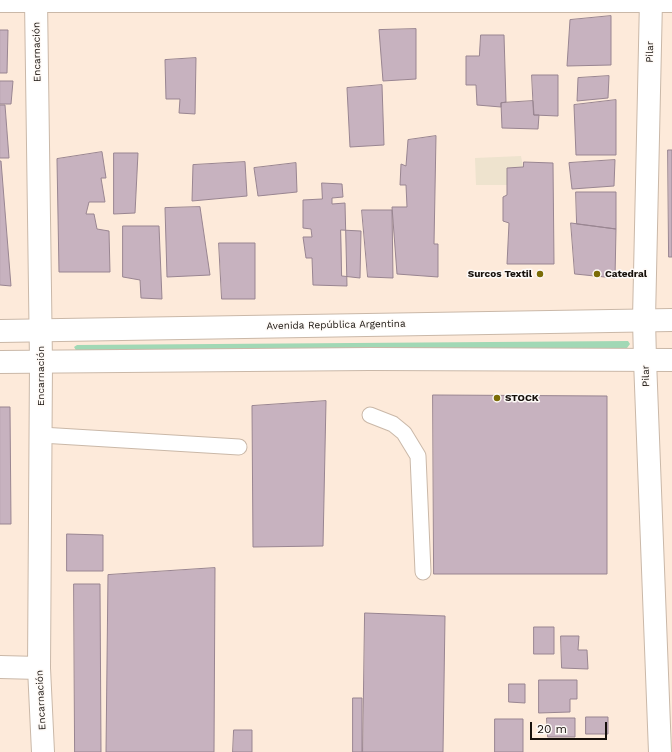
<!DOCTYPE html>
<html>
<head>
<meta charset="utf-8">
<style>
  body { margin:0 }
  #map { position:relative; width:672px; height:752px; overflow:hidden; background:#fdeada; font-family:"Work Sans",sans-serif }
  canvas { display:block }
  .scale { position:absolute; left:530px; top:722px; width:77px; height:18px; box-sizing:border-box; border:2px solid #17110c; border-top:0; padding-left:5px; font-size:12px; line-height:14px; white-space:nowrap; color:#17110c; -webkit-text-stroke:3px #fefaf7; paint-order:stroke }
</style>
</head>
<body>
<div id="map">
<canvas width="672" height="752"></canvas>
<div class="scale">20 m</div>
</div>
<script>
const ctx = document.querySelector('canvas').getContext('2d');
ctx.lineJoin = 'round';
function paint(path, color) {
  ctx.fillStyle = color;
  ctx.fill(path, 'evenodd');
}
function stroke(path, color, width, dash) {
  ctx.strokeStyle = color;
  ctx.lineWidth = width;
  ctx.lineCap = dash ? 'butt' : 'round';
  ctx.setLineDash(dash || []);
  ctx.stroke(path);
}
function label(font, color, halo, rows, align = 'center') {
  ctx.font = font + ' "Work Sans",sans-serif';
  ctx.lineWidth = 3;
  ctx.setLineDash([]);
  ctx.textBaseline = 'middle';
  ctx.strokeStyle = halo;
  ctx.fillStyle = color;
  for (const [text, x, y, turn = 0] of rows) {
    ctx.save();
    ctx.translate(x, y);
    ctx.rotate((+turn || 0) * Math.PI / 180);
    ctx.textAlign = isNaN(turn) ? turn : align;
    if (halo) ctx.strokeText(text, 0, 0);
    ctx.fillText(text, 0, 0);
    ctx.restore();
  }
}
paint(new Path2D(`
  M521 156 523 167 507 168V185H476L475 158Z`), '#eee3ce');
paint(new Path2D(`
  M628 341 630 344 627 348 77 352 74 347 77 345Z`), '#a1d8b5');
const building = new Path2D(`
  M611 16V65L567 66 570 20Z
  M416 29V79L383 81 379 30Z
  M0 30H8L7 73H0Z
  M481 35H504L506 102 501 103V107L477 105 476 85H466V56H479Z
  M196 58 195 114 179 113 180 99H166L165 60Z
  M532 75H558V116L534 115Z
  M609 76 608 98 577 101 578 78Z
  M0 81H13L11 104H0Z
  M382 85 384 145 350 147 347 88Z
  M616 100V155H576L574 105Z
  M533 101 534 115H539L538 129 502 128 501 103Z
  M0 105H5L9 158H0Z
  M436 136 434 244H438V277L397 274 392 207H407L406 185H400L401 164 406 166 408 140Z
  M668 150H672V257H669Z
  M102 152 106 178H101L105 202H89L86 214H94L97 229 109 231 110 272H59L57 159Z
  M114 153H138L135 213 114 214Z
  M615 160 614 186 572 189 569 163Z
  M0 161H1L11 286 0 285Z
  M245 162 247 196 192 201 193 165Z
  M524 162 553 163 554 264H507L509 223 503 221V197L507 195V168L523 167Z
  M296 163 297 192 258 196 254 168Z
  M322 183 342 184 343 197 332 198V204L345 203 347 286 313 285 312 258H306L303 237H312L311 229 303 228V200L322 199Z
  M576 192H616V229L577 224Z
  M200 207 210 275 167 277 165 208Z
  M362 210H392L393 278 368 277Z
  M571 223 616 229 615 278 575 274Z
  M123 226H159L162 299 141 298 140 280 123 277Z
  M341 230 361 231 360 278 342 276Z
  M219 243H255V299H222Z
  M433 395 607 396V574H434Z
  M326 401 323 546 253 547 252 406Z
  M0 407H10L11 524H0Z
  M67 534 103 535V571H67Z
  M215 568 214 752H106L108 575Z
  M74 584H100L101 752H75Z
  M365 613 445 616 443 752H363Z
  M534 627H554V654H534Z
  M561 636H579L578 650H587L588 669 562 668Z
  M539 680H577V699H570V712L539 713Z
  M509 684H525V703L509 702Z
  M353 698H362V752H353Z
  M586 717H608V734H586Z
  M547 718H575V737H548Z
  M495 719H523V752H495Z
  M234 730H252V752H233Z`);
paint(building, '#c7b2bf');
stroke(building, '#998591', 1);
const lane = new Path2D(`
  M370 415 393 424 404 433 418 456 423 572
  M41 435 239 447`);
const street = new Path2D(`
  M36 0 41 362 39 668 43 752
  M651 1H672
  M644 319 645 360
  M0 667 39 668`);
const secondary = new Path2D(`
  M0 1H651
  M644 319 651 0
  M645 360 660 752`);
const highway = new Path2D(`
  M0 331 672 320
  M0 362 370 359 672 360`);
stroke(lane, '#cab8a8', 17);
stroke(street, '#cab8a8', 24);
stroke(secondary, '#cab8a8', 24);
stroke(highway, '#cab8a8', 24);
stroke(lane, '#fff', 15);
stroke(street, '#fff', 22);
stroke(secondary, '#fff', 22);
stroke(highway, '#fff', 22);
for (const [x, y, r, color] of [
  [540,274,4,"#7b6c07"],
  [597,274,4,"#7b6c07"],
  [497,398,4,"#7b6c07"]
]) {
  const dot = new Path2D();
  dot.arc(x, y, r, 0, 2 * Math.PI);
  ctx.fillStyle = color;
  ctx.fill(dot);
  stroke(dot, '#fefaf7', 1.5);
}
label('10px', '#17110c', '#fefaf7', [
  ["Encarnación",37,52,-91],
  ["Pilar",650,52,-89],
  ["Avenida República Argentina",336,325,-1],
  ["Encarnación",41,376,-90],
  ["Pilar",646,376,-92],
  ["Encarnación",41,700,-93]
]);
label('bold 10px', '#17110c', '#fefaf7', [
  ["Surcos Textil",532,274,"right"],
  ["Catedral",605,274],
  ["STOCK",505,398]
], 'left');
</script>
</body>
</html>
